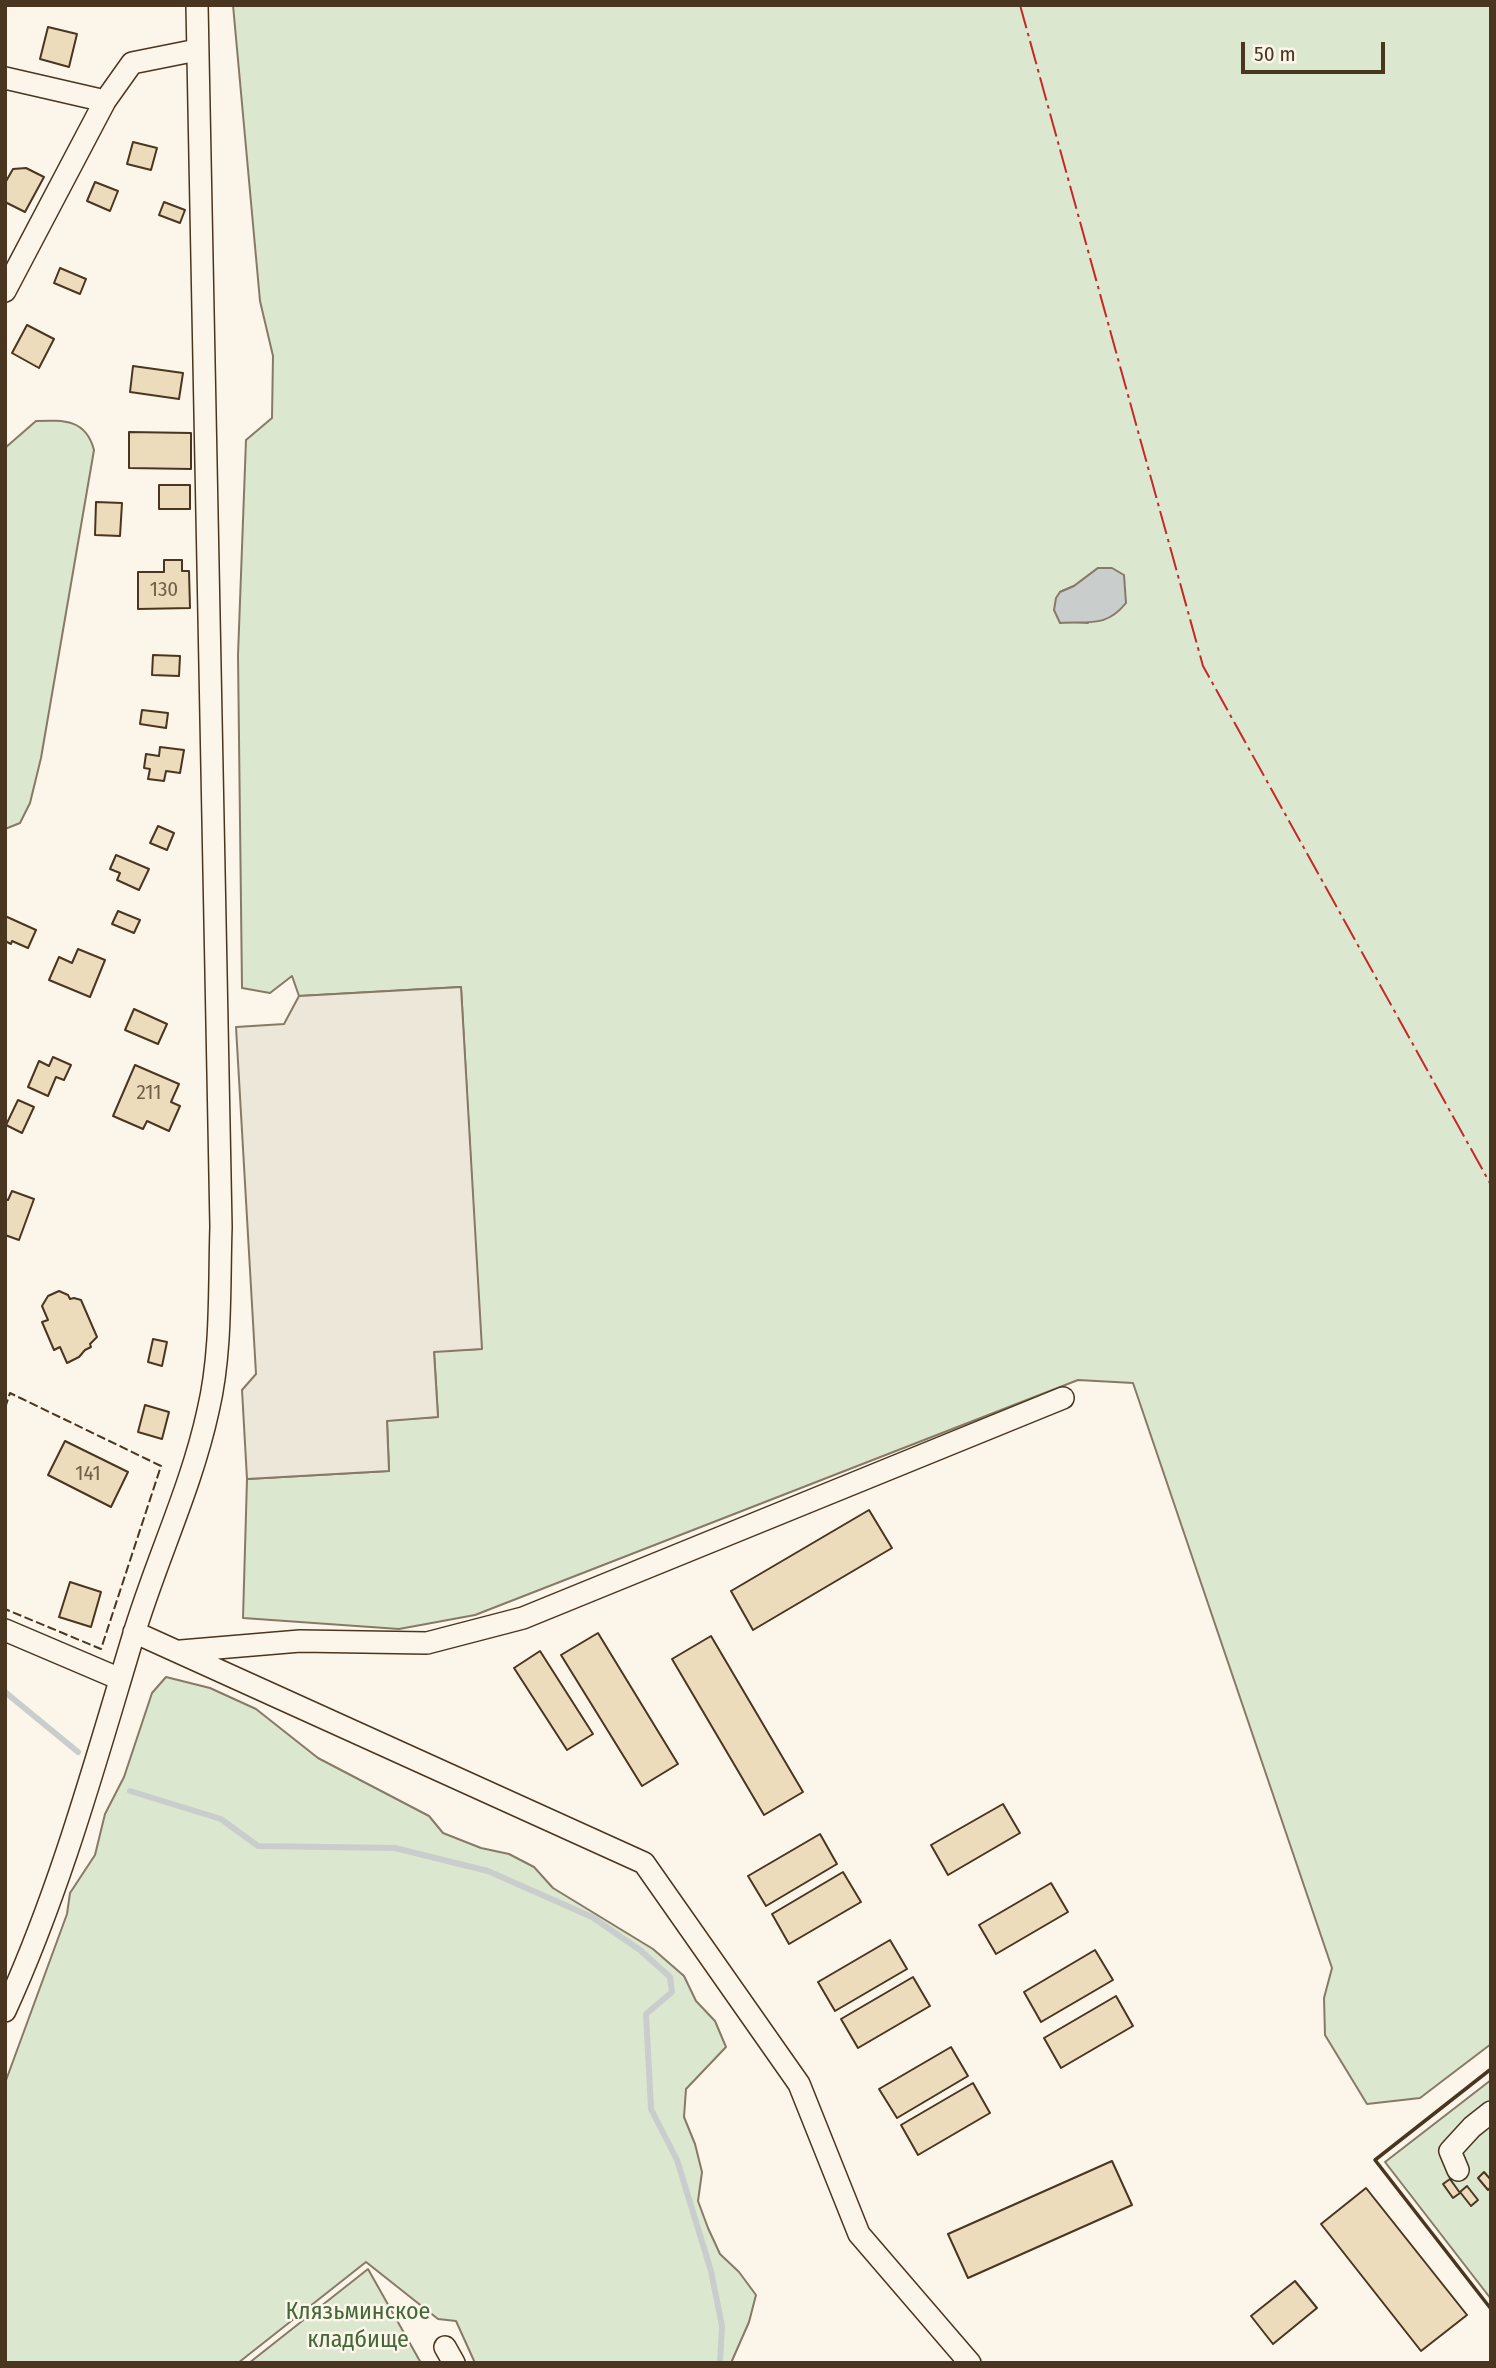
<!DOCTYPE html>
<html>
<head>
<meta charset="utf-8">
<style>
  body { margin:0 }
  #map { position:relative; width:1496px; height:2368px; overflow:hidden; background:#fbf6e9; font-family:"Fira Sans Condensed",sans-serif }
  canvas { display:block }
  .frame { position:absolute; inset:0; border:7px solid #4a3520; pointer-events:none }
  .scale { position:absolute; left:1241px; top:42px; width:144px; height:32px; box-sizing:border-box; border:4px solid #4a3520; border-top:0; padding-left:9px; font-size:21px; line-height:24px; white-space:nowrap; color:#4a3520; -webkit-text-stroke:5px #fbf6e9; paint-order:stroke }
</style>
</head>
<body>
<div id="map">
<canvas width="1496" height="2368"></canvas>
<div class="frame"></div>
<div class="scale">50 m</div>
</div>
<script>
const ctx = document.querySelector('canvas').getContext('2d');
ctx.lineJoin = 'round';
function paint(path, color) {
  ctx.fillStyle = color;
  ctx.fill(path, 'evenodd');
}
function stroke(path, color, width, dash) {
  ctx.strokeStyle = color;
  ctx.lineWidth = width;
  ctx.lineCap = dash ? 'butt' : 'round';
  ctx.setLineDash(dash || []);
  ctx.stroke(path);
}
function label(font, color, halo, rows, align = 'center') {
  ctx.font = font + ' "Fira Sans Condensed",sans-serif';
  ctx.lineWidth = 5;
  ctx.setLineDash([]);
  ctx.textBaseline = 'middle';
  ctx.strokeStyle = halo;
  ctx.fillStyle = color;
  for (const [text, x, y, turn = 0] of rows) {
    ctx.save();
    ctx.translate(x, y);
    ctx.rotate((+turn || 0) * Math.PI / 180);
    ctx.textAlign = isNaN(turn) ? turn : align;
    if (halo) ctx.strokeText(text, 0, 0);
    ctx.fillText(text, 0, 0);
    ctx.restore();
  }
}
const green = new Path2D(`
  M233 5H1491V2044L1420 2098 1367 2104 1325 2035 1324 1998 1332 1968 1133 1383 1078 1380 475 1615 399 1629 243 1618 247 1479 389 1471 387 1420 438 1417 434 1351 481 1349 461 987 299 996 292 976 270 993 242 988 238 655 246 440 272 418 273 356 260 301ZM1098 568 1088 623 1074 622 1060 592 1074 586Z
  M36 421C64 420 86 419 94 450L41 758 30 803 20 823 5 829V448Z
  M166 1677 210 1688 256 1709 318 1758 429 1816 443 1833 481 1848 509 1854 534 1867 553 1888 653 1949 684 1976 696 2001 715 2021 726 2047 686 2089 684 2117 695 2144 702 2172 698 2201 708 2228 720 2254 739 2272 756 2295 749 2322 731 2363H475L456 2321 438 2319 366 2262 238 2363H5V2083L67 1914 70 1893 95 1855 105 1814 124 1777 152 1693Z
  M1491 2080V2299L1385 2162Z
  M368 2269 421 2363H249Z`);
paint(green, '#dce7d0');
stroke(green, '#887966', 2);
const parking = new Path2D(`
  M461 987 482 1349 434 1352 438 1417 387 1421 389 1471 247 1479 242 1390 256 1374 236 1027 284 1024 299 996Z`);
paint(parking, '#ede7d9');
stroke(parking, '#887966', 2);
const water = new Path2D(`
  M1098 568H1112L1124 575 1126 603C1106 628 1088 621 1060 623L1054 610 1056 598 1060 592 1074 586Z`);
paint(water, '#c9cecd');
stroke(water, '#887966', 2);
stroke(new Path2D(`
  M5 1692 78 1752
  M130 1791 221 1819 258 1846 395 1848 488 1871 592 1917 640 1950 670 1977 672 1992 646 2014 651 2109 677 2160 711 2271 722 2326 720 2363`), '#c9cecd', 6);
const building = new Path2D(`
  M48 27 77 34 69 67 40 59Z
  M133 142 157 148 151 170 127 164Z
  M26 168 44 177 25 212 5 202V183L13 169Z
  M95 182 118 191 110 211 87 201Z
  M164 202 185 210 180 223 159 215Z
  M60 268 86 279 80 294 54 283Z
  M27 325 54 339 39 368 12 353Z
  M133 366 183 373 179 399 130 392Z
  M129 432 191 433V469L129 468Z
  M159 485H190V509H159Z
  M96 502 122 503 120 536 95 535Z
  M164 560H182V571H189L190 608 138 609V572H164Z
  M153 655 180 656 179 676 152 675Z
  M142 710 168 713 166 728 140 724Z
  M160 747 184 750 180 773 166 771 164 781 148 779 150 769 144 768 146 754 159 756Z
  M158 826 174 833 167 850 150 843Z
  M116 855 149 869 139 890 117 880 120 873 110 869Z
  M118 911 140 920 134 933 112 924Z
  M5 916 36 930 28 948 12 941 11 944 5 941Z
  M78 949 105 960 90 997 49 980 59 957 72 963Z
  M134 1009 167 1024 158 1044 125 1030Z
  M53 1057 71 1065 64 1080 56 1077 48 1096 28 1087 39 1061 49 1066Z
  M135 1065 179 1084 171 1102 180 1106 169 1131 147 1121 143 1129 113 1116Z
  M18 1100 34 1107 22 1133 6 1125Z
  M12 1191 34 1199 19 1240 5 1235V1199L8 1200Z
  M59 1291 68 1295 70 1299 74 1298 81 1300 97 1337 90 1344 91 1347 85 1350 79 1357 67 1363 60 1347 54 1350 42 1322 48 1320 42 1306 48 1296Z
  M153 1339 167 1342 162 1366 148 1362Z
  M145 1405 169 1412 162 1439 138 1432Z
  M65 1441 128 1472 111 1507 48 1475Z
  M869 1510 892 1548 753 1630 731 1591Z
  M70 1582 101 1592 91 1627 59 1617Z
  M598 1633 678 1764 642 1786 561 1655Z
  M711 1636 803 1792 764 1815 672 1659Z
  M540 1651 593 1734 567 1750 514 1668Z
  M1003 1804 1020 1833 948 1875 931 1845Z
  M820 1834 837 1864 766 1906 748 1876Z
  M843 1872 861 1902 789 1944 772 1914Z
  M1051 1883 1068 1912 996 1954 979 1925Z
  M890 1940 907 1969 835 2011 818 1982Z
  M1095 1950 1113 1980 1041 2022 1024 1992Z
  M913 1977 930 2006 858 2048 841 2019Z
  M1116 1996 1133 2026 1061 2068 1044 2038Z
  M951 2047 968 2076 897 2118 879 2089Z
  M973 2083 990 2113 918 2155 901 2125Z
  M1112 2161 1132 2205 968 2278 948 2234Z
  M1484 2172 1491 2180V2187L1488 2190 1478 2178Z
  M1450 2179 1460 2193 1453 2198 1443 2184Z
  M1467 2186 1478 2200 1471 2206 1460 2192Z
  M1366 2188 1467 2315 1421 2351 1321 2224Z
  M1295 2281 1317 2308 1273 2344 1251 2316Z`);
paint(building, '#ecdcbc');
stroke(building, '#4a3520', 2);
const minor = new Path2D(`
  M5 78 105 101
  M5 291 105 101 132 63 197 50
  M5 1630 120 1679
  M134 1632 644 1863 799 2084 859 2234 970 2363
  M181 1651 300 1641 427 1643 523 1618 1063 1398
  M5 2011C60 1891 95 1763 133 1637 156 1560 191 1489 208 1411 222 1352 219 1287 221 1227L197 5
  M1458 2170 1450 2151 1472 2127 1491 2112
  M445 2347 454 2363`);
stroke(minor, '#4a3520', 24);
stroke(minor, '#fbf6e9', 21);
stroke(new Path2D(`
  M5 1408 10 1393 161 1466 101 1649 5 1609`), '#4a3520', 2, [9, 3.5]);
stroke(new Path2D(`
  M1491 2069 1375 2160 1491 2309`), '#4a3520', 3.5);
stroke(new Path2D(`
  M1020 5 1203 666 1491 1185`), '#c62828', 2, [24, 5, 3.5, 5]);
label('21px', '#725f47', null, [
  ["130",164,590],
  ["211",149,1093],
  ["141",88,1474]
]);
label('24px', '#436837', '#fbf6e9', [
  ["Клязьминское",358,2312],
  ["кладбище",358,2340]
]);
</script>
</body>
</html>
